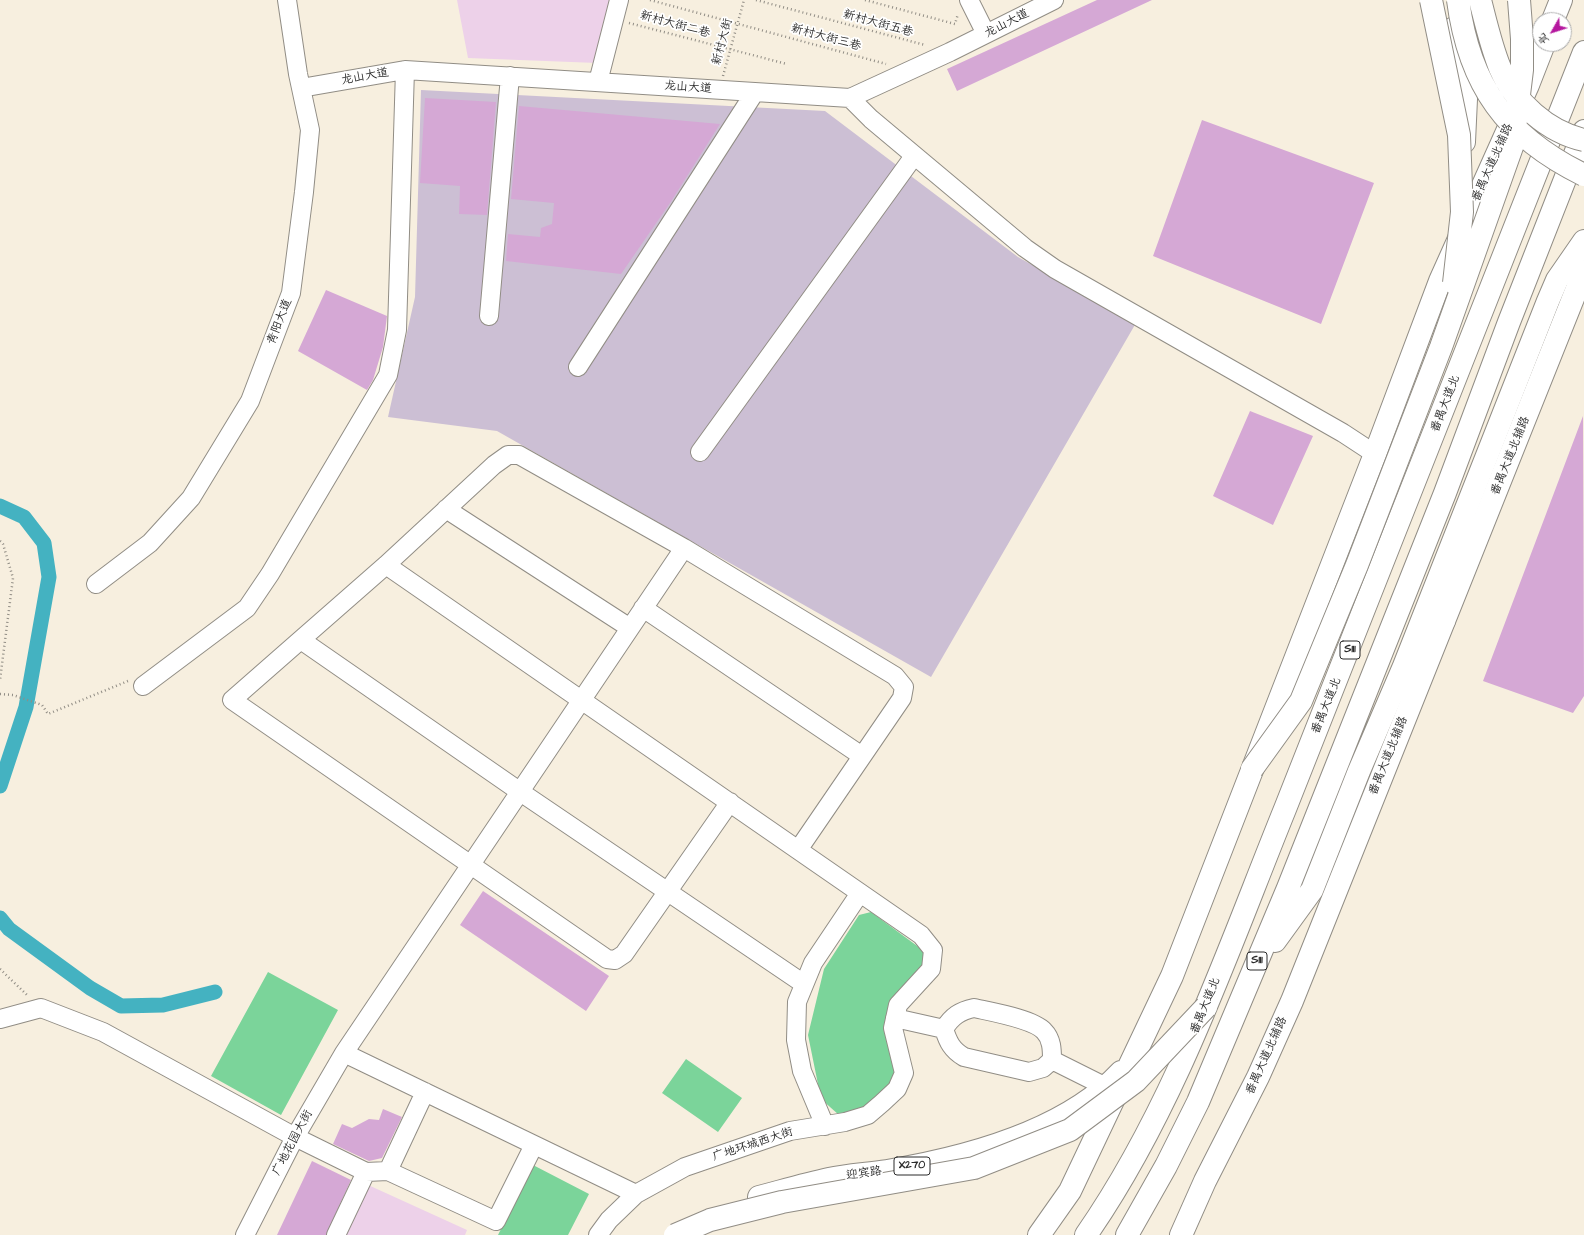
<!DOCTYPE html>
<html>
<head>
<meta charset="utf-8">
<style>
  body { margin:0 }
  #map { position:relative; width:1584px; height:1235px; overflow:hidden; background:#f7efdf; font-family:"Architects Daughter","LXGW WenKai TC",sans-serif }
  canvas { display:block }
  .north { position:absolute; left:1532px; top:12px; width:40px; height:40px; box-sizing:border-box; background:#fff; border:1px solid #aaa; border-radius:50%; rotate:231deg; font-size:11px; font-weight:700; line-height:16px; text-align:center; color:#2b2b2b }
  .north::after { content:''; display:block; margin:auto; width:14px; height:18px; background:#b5179e; clip-path:polygon(50% 0,100% 100%,50% 72%,0 100%) }
</style>
</head>
<body>
<div id="map">
<canvas width="1584" height="1235"></canvas>
<div class="north">北</div>
</div>
<script>
const ctx = document.querySelector('canvas').getContext('2d');
ctx.lineJoin = 'round';
function paint(path, color) {
  ctx.fillStyle = color;
  ctx.fill(path, 'evenodd');
}
function stroke(path, color, width, dash) {
  ctx.strokeStyle = color;
  ctx.lineWidth = width;
  ctx.lineCap = dash ? 'butt' : 'round';
  ctx.setLineDash(dash || []);
  ctx.stroke(path);
}
function label(font, color, halo, rows, align = 'center') {
  ctx.font = font + ' "Architects Daughter","LXGW WenKai TC",sans-serif';
  ctx.lineWidth = 3.5;
  ctx.setLineDash([]);
  ctx.textBaseline = 'middle';
  ctx.strokeStyle = halo;
  ctx.fillStyle = color;
  for (const [text, x, y, turn = 0] of rows) {
    ctx.save();
    ctx.translate(x, y);
    ctx.rotate((+turn || 0) * Math.PI / 180);
    ctx.textAlign = isNaN(turn) ? turn : align;
    if (halo) ctx.strokeText(text, 0, 0);
    ctx.fillText(text, 0, 0);
    ctx.restore();
  }
}
paint(new Path2D(`
  M457 0H614L597 63 468 58Z
  M366 1184 467 1230 465 1235H342Z`), '#edd1e9');
paint(new Path2D(`
  M421 90 825 111 1018 257 1136 323 931 677 497 431 388 417 415 297Z`), '#ccbfd4');
paint(new Path2D(`
  M871 912 924 951 922 970 891 1005 897 1070 892 1086 865 1108 839 1115 821 1099 808 1035 824 969 859 915Z
  M268 972 338 1010 281 1115 211 1076Z
  M686 1059 742 1098 718 1132 662 1093Z
  M533 1165 589 1194 568 1235H498Z`), '#7bd49a');
stroke(new Path2D(`
  M0 506 24 517 44 543 49 577 26 707 0 786
  M0 918 9 929 90 988 121 1006 163 1005 215 992`), '#44b2c1', 15);
paint(new Path2D(`
  M1097 0H1152L957 91 947 69Z
  M425 98 496 102 487 215 459 214 460 186 420 183Z
  M519 106 720 124 670 203 621 274 506 261 508 234 540 237 541 228 552 224 554 203 511 199Z
  M1202 120 1374 183 1321 324 1153 256Z
  M326 290 387 316 383 347 373 380 367 390 298 351Z
  M1250 411 1313 436 1273 525 1213 496Z
  M1583 416 1584 696 1573 713 1483 681Z
  M483 891 609 976 586 1011 460 925Z
  M383 1109 402 1117 382 1158 369 1161 333 1144 342 1124 352 1128 369 1119 379 1120Z
  M312 1161 351 1180 326 1235H277Z`), '#d5a8d5');
const minor = new Path2D(`
  M969 0 986 34
  M598 82 619 0
  M301 88 405 70 850 98 950 52 1054 0
  M850 98 871 119 1025 248 1055 269 1343 433 1375 454
  M489 316 510 76
  M578 367 755 92
  M700 452 914 156
  M446 509 630 628
  M386 565 921 935 933 950 931 969 898 1005 893 1028 904 1073 897 1089 882 1103 868 1115 845 1122 790 1131 685 1167 636 1194 609 1220 598 1235
  M96 584 150 543 191 498 250 401 291 293 304 192 310 130 298 74 287 0
  M643 608 862 756
  M301 640 519 791 804 984
  M143 686 247 608 270 574 388 375 397 330 405 70
  M730 802 624 954 615 960 607 959 232 700 386 565 494 465 508 455H519L684 548 895 676 904 687 902 698 798 850
  M974 1008C992 1012 1033 1019 1044 1031 1052 1039 1052 1050 1052 1060L1043 1068 1029 1072 964 1057C952 1050 948 1042 944 1029 952 1016 960 1011 974 1008Z
  M895 1018 944 1029
  M0 1019 41 1008 103 1032 295 1137 366 1172 388 1171 496 1221 534 1145
  M344 1053 636 1194
  M1052 1060 1106 1087
  M825 1126 802 1071 796 1040 797 1002 813 963 860 893
  M388 1171 425 1092
  M245 1235 295 1137 344 1053 684 548
  M336 1235 366 1172`);
const major = new Path2D(`
  M1553 20 1561 0
  M1454 28 1466 99 1464 142
  M759 1197C782 1191 806 1184 829 1179 848 1175 868 1174 887 1171 965 1158 1065 1132 1121 1072
  M1039 1235 1070 1191 1172 976 1375 454 1440 281 1528 85 1544 44
  M1181 1235 1205 1181 1258 1077 1292 1001 1584 271`);
const highway = new Path2D(`
  M1404 666 1548 301 1557 280 1584 241
  M1275 941 1312 890 1359 771 1404 666 1444 621
  M1086 1235C1175 1107 1227 952 1285 809 1387 557 1483 304 1584 52
  M1127 1235 1166 1166 1198 1102 1288 888 1445 493 1509 322 1584 131`);
stroke(minor, '#918d85', 20);
stroke(major, '#918d85', 24);
stroke(highway, '#918d85', 24);
stroke(new Path2D(`
  M650 0 886 64
  M756 0 925 45
  M865 0 955 24 958 14
  M629 23 787 64
  M723 76 744 0
  M0 541 3 544 13 578 0 680
  M0 694 13 695 42 705 48 714 128 681
  M0 969 27 995`), '#918d85', 2.5, [1, 3]);
stroke(minor, '#fff', 18);
stroke(major, '#fff', 22);
stroke(highway, '#fff', 22);
const majorBridge = new Path2D(`
  M675 1235 710 1220 782 1202 974 1168 1070 1130 1136 1081 1206 1007`);
const highwayBridge = new Path2D(`
  M1431 0 1459 135 1462 212 1454 283
  M1458 0C1469 85 1506 137 1584 175
  M1480 0C1486 23 1491 46 1500 68 1515 103 1548 132 1584 140
  M1252 769 1301 701 1357 565 1441 347 1513 144 1522 70V39L1519 0`);
stroke(majorBridge, '#918d85', 24, []);
stroke(highwayBridge, '#918d85', 24, []);
stroke(majorBridge, '#fff', 22);
stroke(highwayBridge, '#fff', 22);
for (const [x, y, w] of [
  [1350,650,20],
  [1257,961,20],
  [912,1166,36]
]) {
  const box = new Path2D();
  box.roundRect(x - w / 2, y - 9, w, 18, 3);
  ctx.fillStyle = '#fff';
  ctx.fill(box);
  stroke(box, '#2b2b2b', 1);
}
label('bold 11px', '#2b2b2b', null, [
  ["S111",1350,650],
  ["S111",1257,961],
  ["X270",912,1166]
]);
label('12px', '#2b2b2b', '#fff', [
  ["新村大街五巷",878,24,15],
  ["龙山大道",1007,24,-27],
  ["新村大街二巷",675,25,15],
  ["新村大街三巷",826,38,15],
  ["新村大街",723,42,-75],
  ["龙山大道",365,77,-10],
  ["龙山大道",688,88,4],
  ["番禺大道北铺路",1493,163,-66],
  ["青阳大道",280,322,-69],
  ["番禺大道北",1446,404,-69],
  ["番禺大道北辅路",1511,456,-68],
  ["番禺大道北",1327,706,-68],
  ["番禺大道北辅路",1389,756,-68],
  ["番禺大道北",1206,1006,-68],
  ["番禺大道北辅路",1267,1056,-66],
  ["广地花园大街",293,1143,-62],
  ["广地环城西大街",753,1145,-18],
  ["迎宾路",864,1174,-8]
]);
</script>
</body>
</html>
